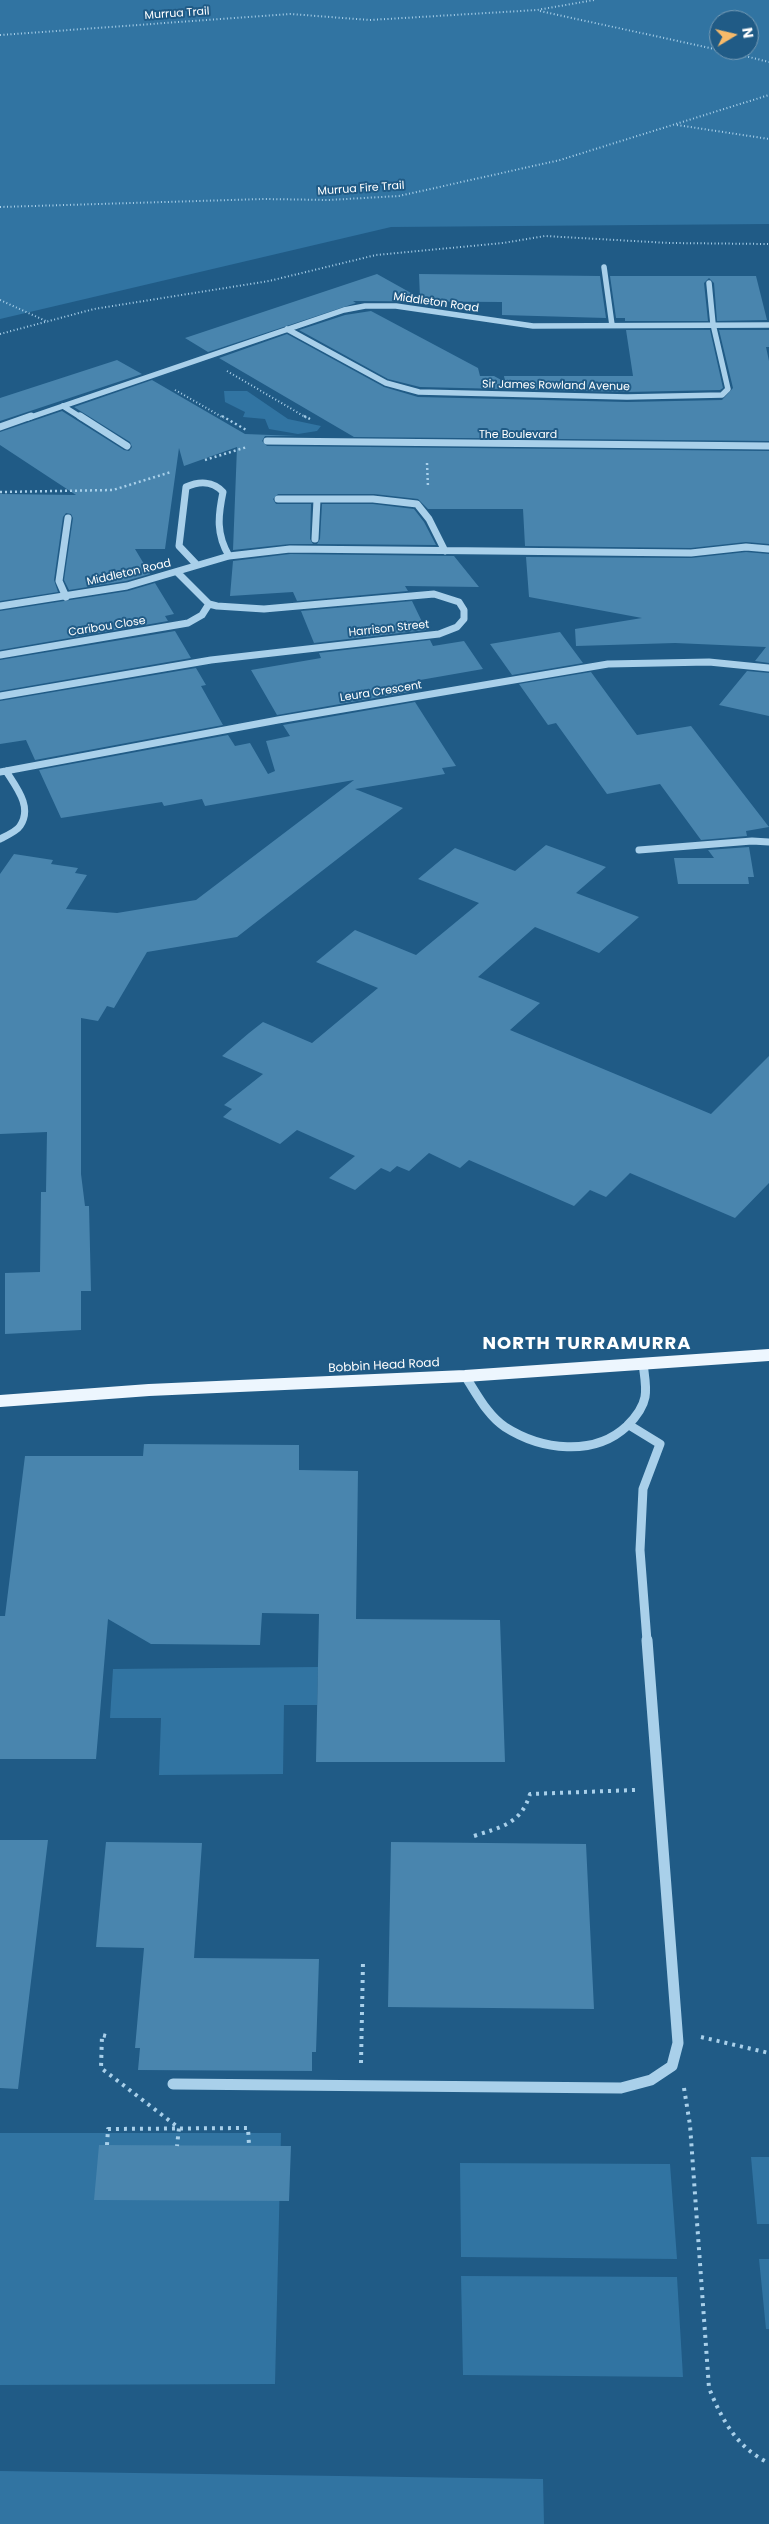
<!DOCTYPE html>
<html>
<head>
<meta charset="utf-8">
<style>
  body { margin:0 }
  #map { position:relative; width:769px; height:2524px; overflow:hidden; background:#205b86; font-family:Poppins,sans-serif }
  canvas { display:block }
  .north { position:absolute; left:709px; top:10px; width:50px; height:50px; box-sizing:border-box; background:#205b86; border:1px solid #799db6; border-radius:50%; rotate:81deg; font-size:14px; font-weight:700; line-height:20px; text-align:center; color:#fff }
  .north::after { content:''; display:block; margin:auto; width:18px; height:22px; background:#f7ba6a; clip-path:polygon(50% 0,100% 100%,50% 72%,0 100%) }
</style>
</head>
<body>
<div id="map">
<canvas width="769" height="2524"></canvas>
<div class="north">N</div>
</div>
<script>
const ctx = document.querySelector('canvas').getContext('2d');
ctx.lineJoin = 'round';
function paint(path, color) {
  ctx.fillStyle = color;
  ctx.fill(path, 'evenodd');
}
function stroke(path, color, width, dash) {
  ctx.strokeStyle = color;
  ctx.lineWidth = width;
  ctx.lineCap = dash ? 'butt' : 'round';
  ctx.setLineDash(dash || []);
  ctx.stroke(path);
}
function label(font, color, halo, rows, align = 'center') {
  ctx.font = font + ' Poppins,sans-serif';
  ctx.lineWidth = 4;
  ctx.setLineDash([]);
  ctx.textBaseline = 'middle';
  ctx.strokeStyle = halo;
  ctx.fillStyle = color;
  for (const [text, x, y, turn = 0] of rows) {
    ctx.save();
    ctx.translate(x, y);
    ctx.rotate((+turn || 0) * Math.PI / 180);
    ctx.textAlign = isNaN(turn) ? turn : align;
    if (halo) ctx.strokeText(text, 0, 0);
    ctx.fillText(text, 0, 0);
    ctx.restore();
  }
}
paint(new Path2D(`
  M0 0H769V224L391 227 0 319ZM719 20H749V50H719Z
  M224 391H247L288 419 321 426 317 431 298 434 269 429 265 419 243 417 245 412 225 402Z
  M318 1667 317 1705H284L283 1774 159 1775 161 1718H110L113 1669Z
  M0 2133H281L275 2384 0 2385Z
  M751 2157H769V2224H757Z
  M460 2163 670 2164 677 2259 461 2257Z
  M759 2259H769V2329H766Z
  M461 2276 677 2277 683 2377 463 2375Z
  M0 2471 543 2479 544 2524H0Z`), '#3174a2');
paint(new Path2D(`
  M377 274 420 298 419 274 600 276 606 318 502 315V302L353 301 356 303 208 352 185 338Z
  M610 276H756L767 320 717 321 714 283 709 278 704 283 708 321H625V318H616Z
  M371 311 478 368 480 376H494L505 382 504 376H633L626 330H710L723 388 720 390 627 392 420 387 388 379 299 330 345 315Z
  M719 330H769V347H766L769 361V441L354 437 219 358 287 334 384 387 418 397 627 402 722 400 733 388Z
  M117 360 142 374 0 421V398Z
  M152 380 245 434 297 436H265L262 441 267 446 769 451V544L746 542 691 548 525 546 523 509H428L418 499 374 494H278L273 499 276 504H311L310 539 313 544H290L233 550 237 447 184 466 179 448 165 549H135L150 574 126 581 69 590 64 580 73 518 71 514 66 513 63 517 54 580 58 592 0 601V494L76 495 0 445V432L62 411 124 450 129 451 132 447 130 442 74 407Z
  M322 504H373L414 509 424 522 436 545 317 544 320 539Z
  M746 552 769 554V663L755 661 766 647 675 643 576 646 575 629 642 618 529 597 526 557 691 558Z
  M290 554 454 556 479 587 405 586 408 591 297 601 293 592 230 596 233 561Z
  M155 583 174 614 165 616 168 621 0 650V611L128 591Z
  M412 601 426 630 314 643 301 611Z
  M175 631 191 658 0 691V660Z
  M560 632 583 663 512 675 490 644Z
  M430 640 433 646 464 641 483 669 403 683 409 692 277 715 251 670 321 658 319 653Z
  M196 668 206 685 201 686 223 725 35 760 26 740 0 744V701Z
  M747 671 769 673V716L719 705Z
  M591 672 637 735 691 726 769 827 746 831 747 836 701 840 660 784 607 794 556 723 548 725 519 684Z
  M415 702 456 766 442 768 445 774 355 789 403 808 237 937 147 952 114 1008 107 1006 98 1021 81 1018V1174L85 1206H89L91 1291H81V1330L5 1334V1273L40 1272 41 1192H46L47 1132 0 1134V874L14 854 53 860 51 864 78 868 75 873 87 875 66 909 117 913 196 900 354 780 205 806 202 799 164 806 162 802 61 818 39 770 228 735 235 746 250 743 268 774 275 771 266 741 290 736 283 725Z
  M546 845 606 867 576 893 639 917 599 953 535 927 478 977 540 1003 510 1030 711 1114 769 1056V1183L735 1218 630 1173 606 1197 590 1190 574 1206 469 1160 460 1168 429 1153 409 1171 397 1166 390 1172 381 1168 355 1190 329 1178 355 1156 297 1130 280 1144 223 1117 232 1109 224 1105 263 1074 222 1056 249 1033 263 1022 312 1043 378 988 316 962 355 930 416 955 479 903 418 879 455 848 515 871Z
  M749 847 754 877H748L749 884H678L674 858H714L708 850Z
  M144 1444 299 1445V1470L358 1471 356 1619 500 1620 505 1762H316L319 1614 262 1613 260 1645 151 1644 108 1619 96 1759H0V1616H5L25 1456H143Z
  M0 1840H48L18 2089 0 2088Z
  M106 1842 202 1843 194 1958 319 1959 316 2052H312V2071L138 2070 140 2048H135L144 1948 96 1947Z
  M391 1842 586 1844 594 2009 388 2007Z
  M99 2145 291 2146 289 2201 94 2200Z`), '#4985ae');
stroke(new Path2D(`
  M540 11 719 50
  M0 35 290 14 370 20 537 10 594 0
  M721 50 769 62
  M677 125 769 139
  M0 207 264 199 329 200 399 196 560 160 769 95
  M0 300 48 322
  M0 334 94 309 269 281 376 255 503 243 545 236 669 243 769 244
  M227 371 307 418
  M175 390 224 418`), '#a9d0ea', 2, [1, 2.5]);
stroke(new Path2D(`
  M222 416 248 431
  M304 416 310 419
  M205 460 247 447
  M427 463 428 487
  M0 492 113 490 171 472`), '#a9d0ea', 2.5, [2, 3]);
stroke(new Path2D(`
  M474 1836C501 1827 521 1824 530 1794L635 1790
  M106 2036 102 2035 101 2068 179 2128 177 2146
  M701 2037 769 2053
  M361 2063 363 1962
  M684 2088 690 2125 709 2388C722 2420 737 2448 769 2463
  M107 2145 108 2129 248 2128 249 2145`), '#a9d0ea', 4, [3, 5]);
stroke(new Path2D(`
  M604 267 612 325
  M287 329 386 383 419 392 627 397 722 395 728 389 713 324 709 283
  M63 406 82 418
  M28 418 344 310 365 306H396L533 326 769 325`), '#a9d0ea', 5.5);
stroke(new Path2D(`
  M80 416 127 446
  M0 427 31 416
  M267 441 769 446
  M278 499H373L417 504 429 519 445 551
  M315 539 317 500
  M197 565 179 546 186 487C199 481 213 481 223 492 218 516 216 534 229 556
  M66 597 59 581 68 518
  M0 606 127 586 229 556 290 549 691 553 746 547 769 549
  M0 655 188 623 202 615 209 604
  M0 696 211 660 439 634 457 627 464 619V610L459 602 434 594 264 609 217 606 209 604 178 573
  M0 772 278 720 608 664 709 662 769 668
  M0 839C6 836 17 831 20 826 33 807 16 787 6 771
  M639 850 752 841 769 842`), '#a9d0ea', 7);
stroke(new Path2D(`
  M465 1376C477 1394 487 1415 505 1427 541 1450 594 1457 627 1426 634 1419 643 1408 645 1397 647 1386 644 1374 643 1363
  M629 1425 660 1444 643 1489 640 1550 647 1641`), '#a9d0ea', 9);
stroke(new Path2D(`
  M173 2084 621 2088 651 2080 672 2066 678 2043 647 1640`), '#a9d0ea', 11);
stroke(new Path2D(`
  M0 1401 149 1390 465 1376 769 1355`), '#edf6fe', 12);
label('11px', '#fff', '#205b86', [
  ["Murrua Trail",177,14,-4],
  ["Murrua Fire Trail",361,189,-4],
  ["Middleton Road",436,303,8],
  ["Sir James Rowland Avenue",556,386,1],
  ["The Boulevard",518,435],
  ["Middleton Road",129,573,-13],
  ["Caribou Close",107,627,-9],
  ["Harrison Street",389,629,-6],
  ["Leura Crescent",381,692,-9]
]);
label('12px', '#fff', '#205b86', [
  ["Bobbin Head Road",384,1366,-3]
]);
ctx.letterSpacing = '1px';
label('bold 18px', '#fff', '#205b86', [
  ["NORTH TURRAMURRA",587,1344]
]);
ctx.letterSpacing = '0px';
</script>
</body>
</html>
